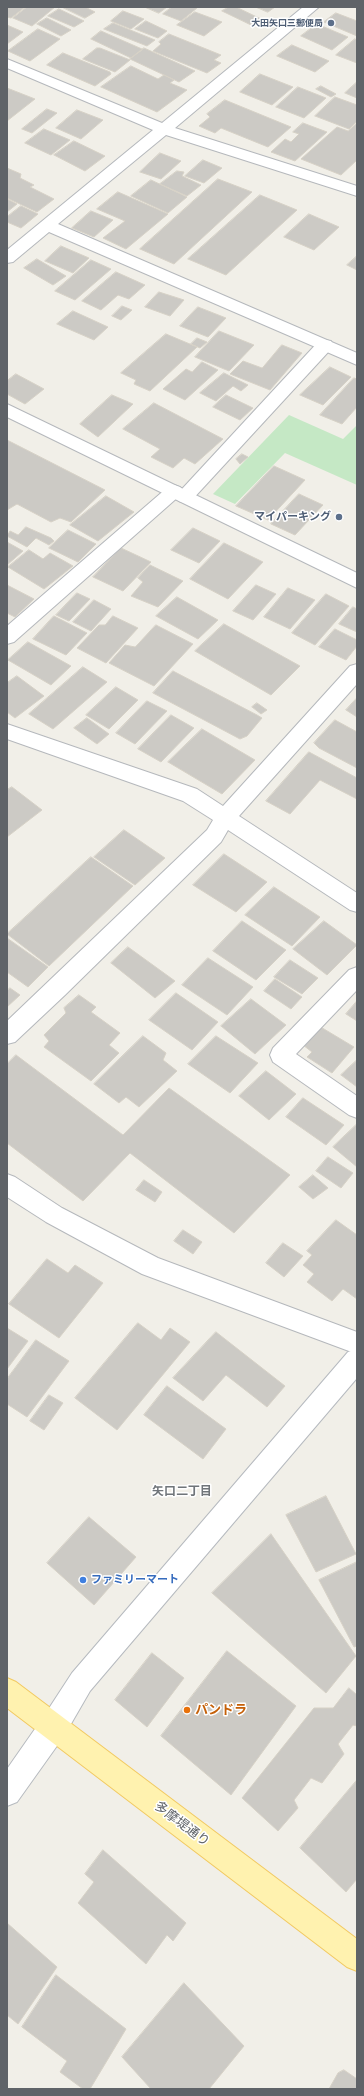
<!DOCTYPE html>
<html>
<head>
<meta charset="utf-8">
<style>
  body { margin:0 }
  #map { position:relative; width:364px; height:2096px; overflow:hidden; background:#f1efe8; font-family:Raleway,sans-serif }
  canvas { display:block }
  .frame { position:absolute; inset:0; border:8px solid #5f6368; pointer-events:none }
</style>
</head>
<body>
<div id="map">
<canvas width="364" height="2096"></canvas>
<div class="frame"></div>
</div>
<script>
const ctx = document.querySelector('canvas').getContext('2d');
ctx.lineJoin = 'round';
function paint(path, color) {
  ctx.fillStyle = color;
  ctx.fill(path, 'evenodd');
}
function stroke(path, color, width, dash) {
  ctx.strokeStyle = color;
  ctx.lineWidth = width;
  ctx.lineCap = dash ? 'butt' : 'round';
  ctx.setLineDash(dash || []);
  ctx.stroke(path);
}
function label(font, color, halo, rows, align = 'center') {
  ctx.font = font + ' Raleway,"Noto Sans JP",sans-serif';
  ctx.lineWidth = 3;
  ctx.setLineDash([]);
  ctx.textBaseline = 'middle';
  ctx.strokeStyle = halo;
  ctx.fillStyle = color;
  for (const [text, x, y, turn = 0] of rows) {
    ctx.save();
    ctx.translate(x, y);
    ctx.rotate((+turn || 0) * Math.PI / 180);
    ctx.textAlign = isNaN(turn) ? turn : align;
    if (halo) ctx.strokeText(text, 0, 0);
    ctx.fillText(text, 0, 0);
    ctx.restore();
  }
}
paint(new Path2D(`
  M289 415 343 439 357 425V485L285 453 235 504 213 494Z`), '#c5e8c5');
const building = new Path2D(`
  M7 7H25L11 18 7 17Z
  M27 7H55L32 26 13 18Z
  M62 7H85L95 12 85 18Z
  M145 7H167L159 13Z
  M172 7H194L197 8 181 21 163 14Z
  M229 7H236L261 19 251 25 222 11Z
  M256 7H275L268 12Z
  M59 9 84 21 74 27 48 16Z
  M123 11 144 19 131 29 111 21Z
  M195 12 222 22 204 36 177 25Z
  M336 13 357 21V36L324 22Z
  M47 18 71 30 61 36 37 24Z
  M146 21 167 31 158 38 135 29Z
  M113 23 155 40 147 46 104 29Z
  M317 24 348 37 332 50 301 36Z
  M7 25 23 32 7 44Z
  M38 29 60 39 30 61 8 51Z
  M101 31 142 49V50L131 58 91 39Z
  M169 34 221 55 214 60 221 63 207 73 153 51 161 44 159 42Z
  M355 39 357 40V63L336 55Z
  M292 45 329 61 315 72 277 56Z
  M97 48H100L130 60 115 72 83 59Z
  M144 48 195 71 179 82 130 59Z
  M63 53 110 72 111 74 95 86 47 65Z
  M131 66 158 79 164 75 174 80 170 83 187 90 157 112 101 87Z
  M260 74 293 87 272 105 240 92Z
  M357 82V98L345 93Z
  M321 86 336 94 331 97 316 89Z
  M298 87 326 98 304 118 276 107Z
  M7 88 35 99 7 121Z
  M335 97 357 105V121L349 129 315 116Z
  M225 100 291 127 268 147 221 128 215 133 199 126 210 117 207 114Z
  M47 109 57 113 32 133 22 129Z
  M77 110 103 120 81 139 56 128Z
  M303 123 327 132 295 161 271 152 285 139 291 142 299 134 293 132Z
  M357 123V160L341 175 301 159 337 127 348 131Z
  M44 129 70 140 51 155 25 143Z
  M74 141 105 156 85 171 54 155Z
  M160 153 181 161 161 179 140 172Z
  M203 160 222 168 204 183 185 176Z
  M7 168 21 174 20 178 34 185 30 187 54 199 37 212 7 198Z
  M177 171 184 172 182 176 201 185 187 196 160 184Z
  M218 179 252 192 174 264 140 249Z
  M151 180 187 197 168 213 131 196Z
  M118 192 168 214 126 249 103 238 125 221 97 209Z
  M260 195 297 210 226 275 188 259Z
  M7 199 17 204 7 212Z
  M21 206 38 214 21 228 7 222V217Z
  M91 211 113 220 94 237 72 228Z
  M309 214 339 227 314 250 284 237Z
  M61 246 89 258 73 273 45 261Z
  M357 256V270L347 265Z
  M37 259 66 276 53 285 24 268Z
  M91 260 111 269 75 300 55 291Z
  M116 272 145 285 129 299 118 295 101 310 82 301Z
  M159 292 184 300 170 316 145 307Z
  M122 306 132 310 121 320 112 316Z
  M198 307 226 318 208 337 180 326Z
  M73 311 108 327 94 340 57 324Z
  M219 331 254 345 229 371 195 357Z
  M166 334 197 347 150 391 134 384 136 380 121 373Z
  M197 338 207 342 200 348 191 344Z
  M282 345 302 353 270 390 230 374 243 361 262 368Z
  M202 362 218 370 185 400 163 389 186 369 192 372Z
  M330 367 351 377 323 405 300 395Z
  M224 373 248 385 241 391 233 386 216 401 200 393Z
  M16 374 44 389 25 404 7 394V381Z
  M354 378 357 379V407L342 424 320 415Z
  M112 395 133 404 98 437 80 424Z
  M226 395 253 408 240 420 213 407Z
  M154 403 223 439 195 464 184 458 173 468 151 457 160 449 123 429Z
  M7 440 105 490 71 522 60 518 51 522 17 504 7 510Z
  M242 454 248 457 240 464 236 459Z
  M274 466 305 480 268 520 236 506Z
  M299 494 323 505 295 535 271 524Z
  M106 496 134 512 98 541 70 525Z
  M26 527 51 538 54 541 49 545 36 538 27 547 7 536 10 531 18 535Z
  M193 528 220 541 199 563 171 550Z
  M68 530 96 544 78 562 49 548Z
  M7 542 23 551 7 565Z
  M224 543 263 562 228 599 190 579Z
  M121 548 151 562 123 591 93 577Z
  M29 550 43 559 50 553 73 566 44 589 8 567Z
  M150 565 183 581 158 607 131 596 143 582 138 578Z
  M7 585 34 599 15 617 7 613Z
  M256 585 276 594 253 620 233 611Z
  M288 588 315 600 290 629 264 617Z
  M77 593 90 599 69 621 56 615Z
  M326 594 349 606 315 645 292 633Z
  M177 597 218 620 198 639 156 616Z
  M94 600 111 609 91 631 73 622Z
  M353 607 357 609V632L339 624Z
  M54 616 87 633 66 655 33 639Z
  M113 616 138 628 106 663 77 648 99 625H105Z
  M224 624 300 666 271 695 195 651Z
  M156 625 193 644 154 686 109 663 125 645 135 647Z
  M335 629 357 640V646L346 660 319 647Z
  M28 642 71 666 51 685 8 660Z
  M83 667 107 682 53 729 29 714Z
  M173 671 257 715 262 718 247 736 240 739 153 693Z
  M17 676 44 696 15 718 7 712V683Z
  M116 687 138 700 109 729 86 715Z
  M357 698V717L346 710Z
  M147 701 167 711 135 744 116 733Z
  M257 703 267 710 261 714 252 707Z
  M171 715 194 728 161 762 138 749Z
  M87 718 109 734 97 744 74 728Z
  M335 720 357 732V768L319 748 314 743Z
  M202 729 255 760 222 794 168 762Z
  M309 752 357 778V799L320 780 290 814 266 801Z
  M12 787 42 810 7 837V790Z
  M124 830 165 858 135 885 94 857Z
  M224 854 267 882 236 912 193 885Z
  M91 857 133 886 49 966 7 934Z
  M274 887 320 917 292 946 245 915Z
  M242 921 286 950 256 980 213 951Z
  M324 921 357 945 327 975 293 949Z
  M7 938 48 967 28 987 7 972Z
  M128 947 175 981 155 998 111 963Z
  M208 958 253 987 227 1015 182 985Z
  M290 960 318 978 302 994 274 977Z
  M275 979 302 997 291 1009 264 991Z
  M10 988 20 995 7 1007V991Z
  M176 993 218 1022 192 1050 149 1020Z
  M79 995 96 1007 91 1012 120 1033 109 1045 119 1053 91 1081 44 1047 49 1041 44 1035 66 1013 64 1008Z
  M251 999 286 1025 255 1054 221 1026Z
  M357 1001V1021L346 1014Z
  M319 1026 354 1047 332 1073 307 1057 312 1052 303 1045Z
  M143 1036 166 1053 163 1060 177 1071 139 1107 126 1097 119 1103 94 1084Z
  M216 1036 258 1063 230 1093 188 1064Z
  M16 1055 123 1135 169 1088 290 1175 234 1233 130 1153 83 1201 7 1143V1064Z
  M357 1060V1087L341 1075Z
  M266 1071 296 1094 269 1120 239 1096Z
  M303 1098 344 1125 326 1145 286 1117Z
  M357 1124V1167L333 1147Z
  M328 1157 353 1173 341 1188 316 1171Z
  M313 1175 328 1188 313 1199 299 1187Z
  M144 1180 162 1192 155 1202 136 1190Z
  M336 1220 357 1235V1299L343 1289 332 1301 307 1282 314 1274 303 1265 312 1255 307 1251Z
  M183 1230 202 1242 193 1254 174 1241Z
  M283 1243 303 1256 284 1277 266 1263Z
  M47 1259 68 1273 75 1265 103 1283 59 1338 9 1304Z
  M138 1323 161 1340 170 1328 190 1342 117 1430 75 1398Z
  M7 1328 28 1341 7 1369Z
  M216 1332 285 1386 267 1407 226 1375 203 1401 173 1378Z
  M36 1340 69 1361 27 1417 7 1404V1379Z
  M167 1386 226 1429 203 1459 144 1415Z
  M49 1395 63 1403 44 1430 30 1421Z
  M326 1496 356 1554 316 1572 286 1515Z
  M89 1517 136 1557 94 1605 47 1563Z
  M271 1534 356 1656 326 1693 212 1593Z
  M357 1562V1646L354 1647 319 1580Z
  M227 1651 296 1706 231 1795 161 1736Z
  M152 1653 184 1678 147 1727 115 1700Z
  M349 1688 357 1695V1726L353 1725 338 1744 344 1754 322 1783 311 1778 294 1800 298 1808 278 1831 242 1798 314 1708H333Z
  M357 1780V1879L346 1892 300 1848Z
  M103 1850 186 1923 173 1941 167 1935 146 1964 78 1903 94 1882 85 1874Z
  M7 1923 57 1967 18 2024 7 2015Z
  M56 1975 126 2029 90 2089H83L60 2072 67 2061 22 2027Z
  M184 1983 244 2046 209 2089H151L122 2057Z
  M344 2070 357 2079V2089H329L338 2073Z`);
paint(building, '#cccac5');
stroke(building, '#d6d1c6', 1);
const lane = new Path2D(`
  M325 340 331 341 333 345 331 349 191 501 185 503 179 501 177 498 14 642 7 644V626L168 487 174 485 180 487 182 489 319 341Z
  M357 967V990L296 1054 357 1096V1118L349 1115 273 1062 270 1055 273 1048 349 970Z`);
const street = new Path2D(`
  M303 7H319L175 128 357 186V196L166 135 58 224 357 353V365L49 232 13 262 7 263V250L153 130 7 68V59L162 123Z
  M7 404 357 573V588L7 417Z
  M357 664V684L239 816 357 893V912L350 910 228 830 221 842 65 995 15 1042 7 1044V1021L207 830 213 820 183 801 7 739V724L197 789 223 806 350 666Z
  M7 1174 15 1177 62 1208 158 1258 357 1332V1354L142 1274 46 1222 7 1197Z`);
const secondary = new Path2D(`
  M357 1349V1378L90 1691 64 1736 17 1802 7 1806V1769L44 1716 72 1673 348 1352Z`);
const primary = new Path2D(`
  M7 1678 16 1682 357 1939V1971L347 1967 7 1708Z`);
stroke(lane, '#b5b8bc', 2);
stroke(street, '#b5b8bc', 2);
stroke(secondary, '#b6babf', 2);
stroke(primary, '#f2c960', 2);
paint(lane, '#fff');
paint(street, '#fff');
paint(secondary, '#fff');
paint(primary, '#fff2af');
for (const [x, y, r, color] of [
  [331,23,4,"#5c6f8a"],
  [339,517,4,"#5c6f8a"],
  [83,1580,4,"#3f7fe0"],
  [187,1710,4,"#e8710a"]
]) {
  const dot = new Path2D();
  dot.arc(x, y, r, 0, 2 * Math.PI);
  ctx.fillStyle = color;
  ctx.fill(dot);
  stroke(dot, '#fff', 1.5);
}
label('bold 9px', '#4e5e75', '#fff', [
  ["大田矢口三郵便局",323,23]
], 'right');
label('bold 11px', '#4e5e75', '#fff', [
  ["マイパーキング",331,517]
], 'right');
label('bold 11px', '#366cbe', '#fff', [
  ["ファミリーマート",91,1580]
], 'left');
label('bold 12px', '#70757a', '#fff', [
  ["矢口二丁目",182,1491]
]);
label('bold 13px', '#c56008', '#fff', [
  ["パンドラ",195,1710]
], 'left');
label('13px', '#5f6368', '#fff', [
  ["多摩堤通り",182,1824,37]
]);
</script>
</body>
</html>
